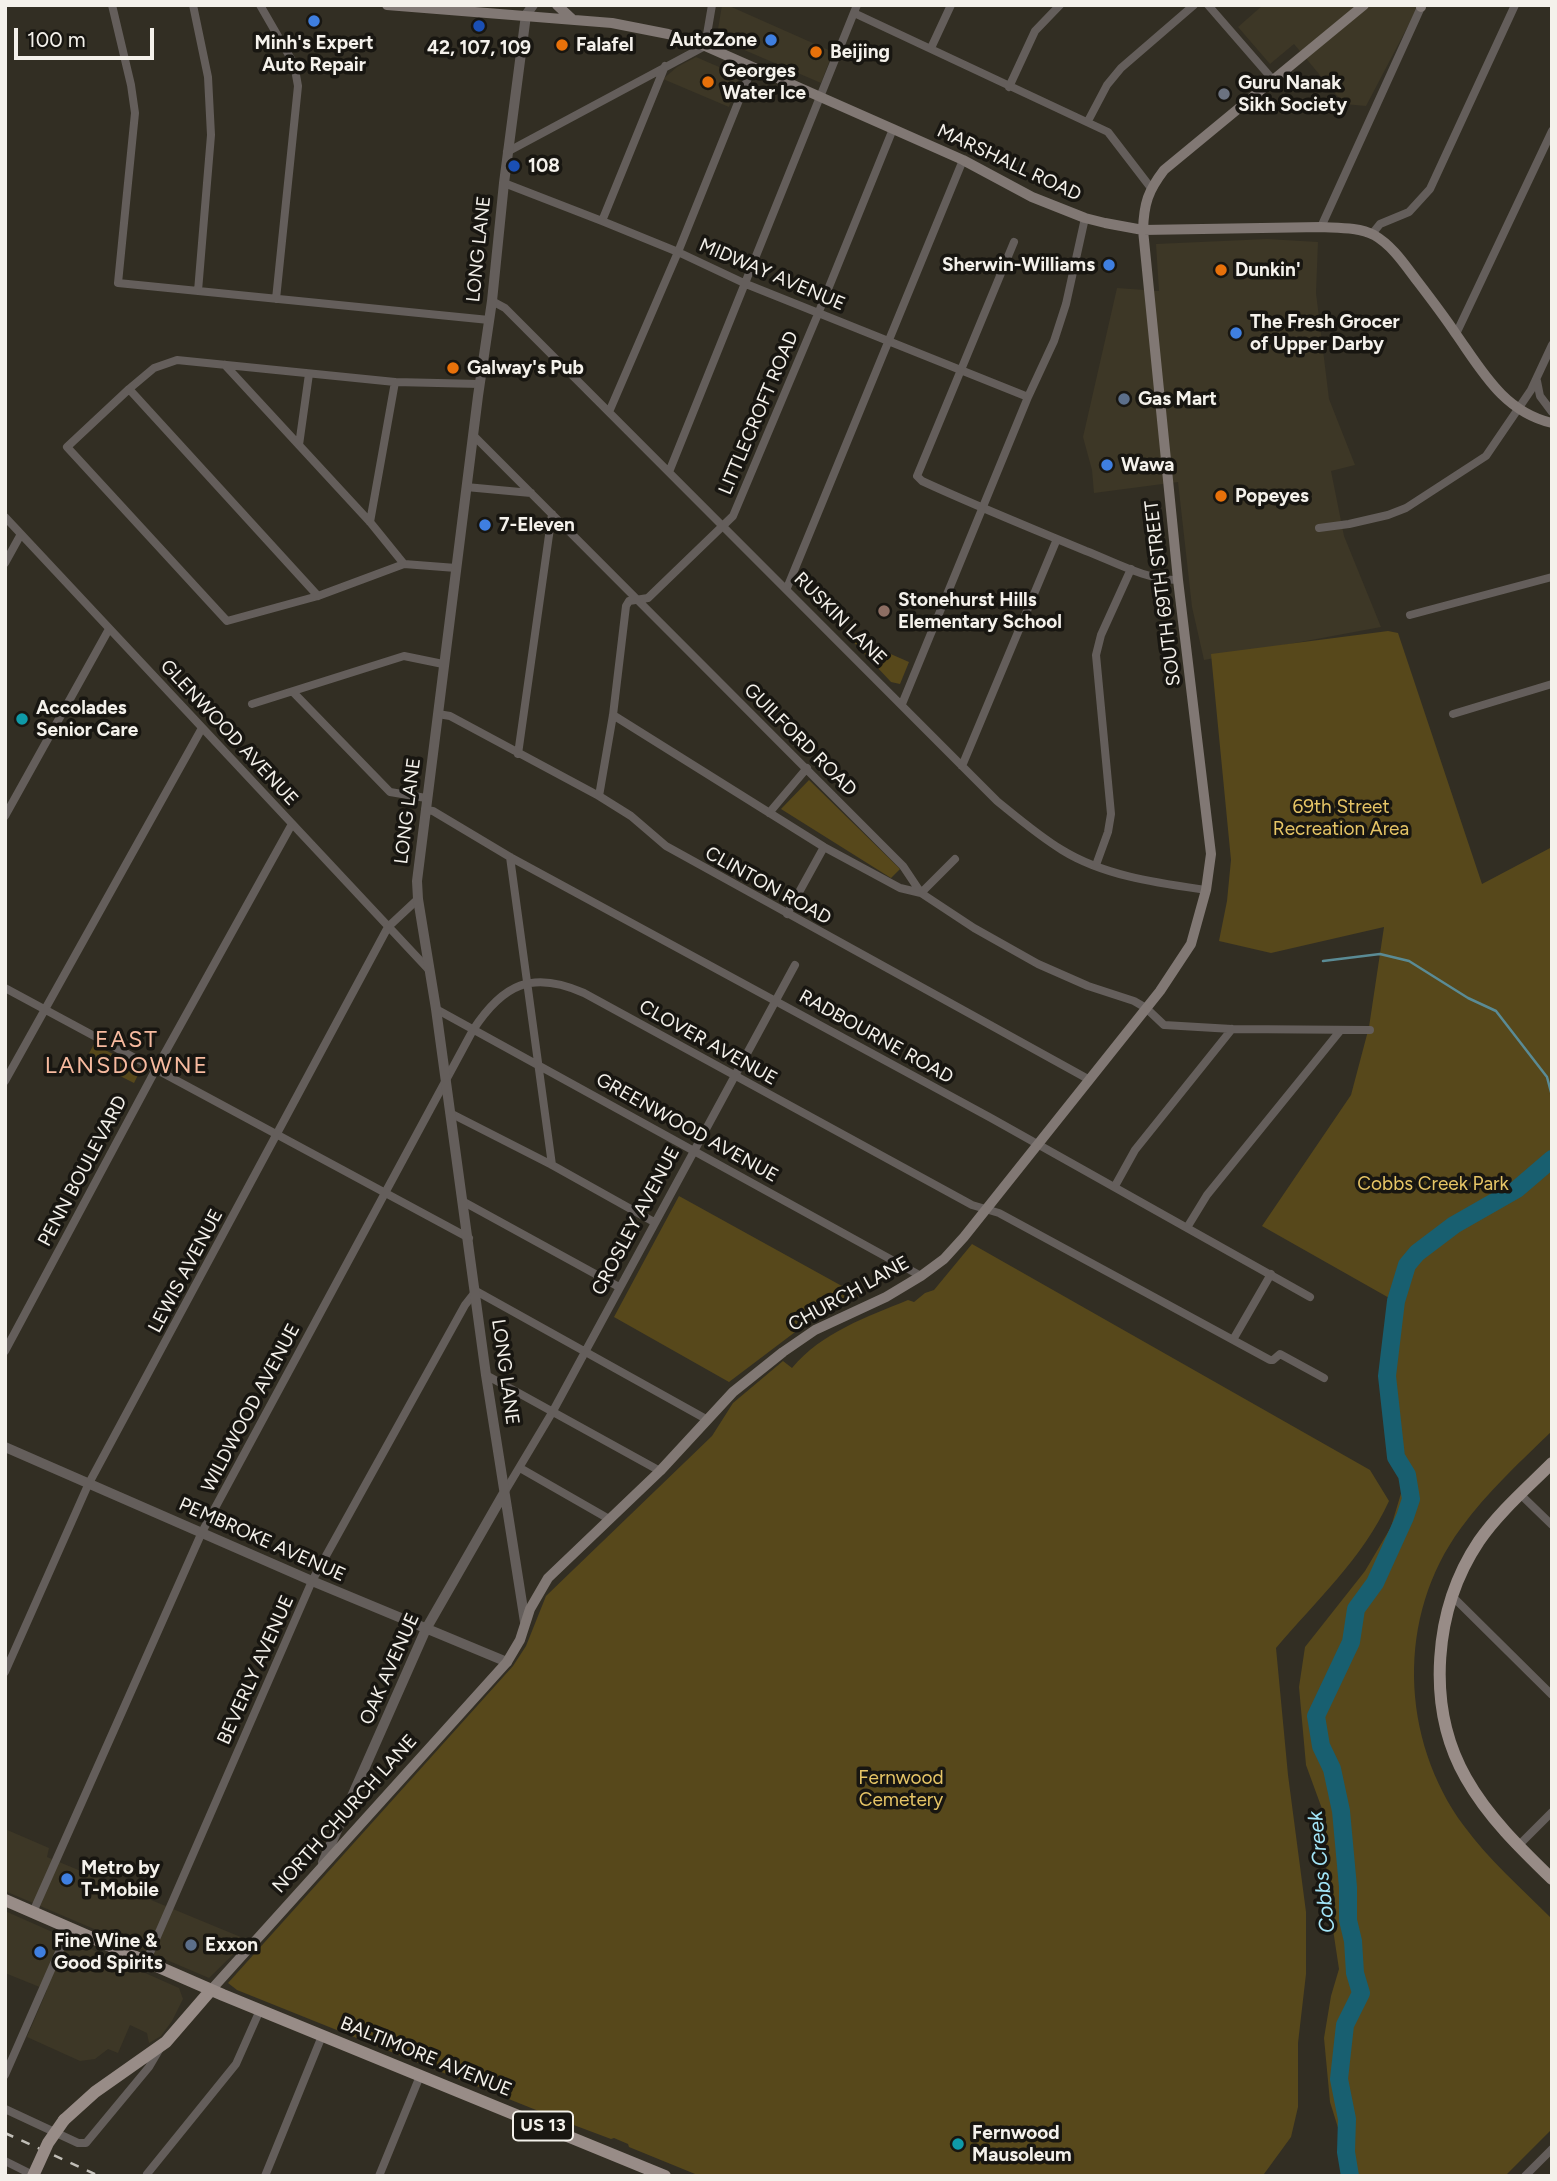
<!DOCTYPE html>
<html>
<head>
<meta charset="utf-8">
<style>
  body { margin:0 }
  #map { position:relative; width:1557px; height:2181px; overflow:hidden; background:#322e23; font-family:Figtree,sans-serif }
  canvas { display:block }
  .frame { position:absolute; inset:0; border:7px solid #f4f1eb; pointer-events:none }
  .scale { position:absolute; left:14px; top:28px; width:140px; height:32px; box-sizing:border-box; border:4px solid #f4f1eb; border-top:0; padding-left:9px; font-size:21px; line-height:24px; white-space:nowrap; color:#f4f1eb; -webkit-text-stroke:5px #181611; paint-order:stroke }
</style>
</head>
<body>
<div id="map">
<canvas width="1557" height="2181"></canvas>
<div class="frame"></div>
<div class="scale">100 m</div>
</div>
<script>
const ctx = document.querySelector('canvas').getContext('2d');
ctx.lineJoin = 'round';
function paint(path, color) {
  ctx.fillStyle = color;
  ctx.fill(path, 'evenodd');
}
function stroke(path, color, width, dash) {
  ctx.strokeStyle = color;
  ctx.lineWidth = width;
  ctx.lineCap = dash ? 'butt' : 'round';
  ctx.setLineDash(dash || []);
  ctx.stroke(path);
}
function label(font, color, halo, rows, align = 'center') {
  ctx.font = font + ' Figtree,sans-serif';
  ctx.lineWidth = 7;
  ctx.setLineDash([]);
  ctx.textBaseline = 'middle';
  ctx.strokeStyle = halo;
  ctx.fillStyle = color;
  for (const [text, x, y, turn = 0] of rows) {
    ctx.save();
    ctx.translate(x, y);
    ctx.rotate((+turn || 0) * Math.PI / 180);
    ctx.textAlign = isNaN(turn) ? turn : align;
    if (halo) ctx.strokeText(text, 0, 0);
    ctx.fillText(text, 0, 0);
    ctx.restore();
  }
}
paint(new Path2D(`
  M722 5H727L833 52 821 83 721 40 717 35Z
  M1263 5H1419L1366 106 1344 104 1294 44 1270 64 1238 27Z
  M696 57 740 76 729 107 663 79 677 67Z
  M1267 239 1318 242 1316 293 1329 399 1355 465 1331 471 1344 536 1381 627 1204 660 1192 607 1178 482 1094 493 1092 470 1083 437 1117 288 1159 291 1156 244Z
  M5 1829 49 1848 47 1857 248 1940 209 1978 5 1891Z
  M5 1911 179 1988 183 1999 172 2021 161 2036 149 2043 147 2033 130 2025 118 2053 108 2049 95 2059 80 2061 27 2037 47 1990 5 1973Z`), '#3d3726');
paint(new Path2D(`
  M1388 631 1398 633 1482 884 1552 847V1431C1520 1462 1487 1492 1461 1528 1396 1616 1400 1739 1464 1826 1489 1860 1522 1889 1552 1919V2129L1505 2176H1350L1349 2163 1330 2102 1324 2038 1331 1996 1339 1969 1327 1890 1325 1817 1306 1765 1299 1687 1305 1647 1365 1571 1391 1527 1402 1490 1401 1474 1389 1433 1383 1356 1385 1321 1391 1299 1262 1226 1351 1095 1369 1027 1384 927 1271 953 1219 941 1227 901 1231 860 1211 654Z
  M847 635 909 662 900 684 891 682Z
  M809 780 900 869 891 878 781 809Z
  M94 1044 141 1069 134 1083 86 1059Z
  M679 1196 860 1296 811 1320 729 1382 614 1317Z
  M972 1244 1370 1470 1389 1501C1363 1558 1316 1601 1276 1648L1288 1775 1306 1912V1974L1298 2043V2107L1291 2137 1264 2174 1262 2176H700L629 2147 628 2144 614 2138 611 2139 571 2124 237 1990 228 1983 513 1666 526 1646 546 1596 712 1436 733 1403 783 1361 792 1368C822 1332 867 1317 908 1300L914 1302 925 1293 934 1290Z`), '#57481b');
stroke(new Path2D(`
  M1323 961 1380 954 1409 961 1468 998 1496 1011 1547 1077 1552 1096`), '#5a8b95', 2.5);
stroke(new Path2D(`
  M1350 2176 1346 2152 1347 2119 1339 2079 1345 2025 1361 1993 1355 1973 1353 1941 1348 1920V1887L1341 1811 1332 1769 1321 1746 1316 1716 1351 1642 1356 1609 1375 1583 1405 1517 1411 1499 1407 1475 1396 1457 1387 1376 1396 1301 1407 1265 1417 1253 1454 1225 1517 1189 1552 1159`), '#185f70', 18);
stroke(new Path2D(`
  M112 5 131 85 135 113 118 283 489 320
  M193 5 208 77 211 135 198 291
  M260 5 294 64 298 86 276 299
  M1208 5 1274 81
  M854 13 1108 132 1151 188
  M931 48 951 5
  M1009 87 1035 31 1060 5
  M1088 121 1107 85 1121 68 1194 5
  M507 152 705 46 712 5
  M504 183 602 221 678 252 746 284 1028 397
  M602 221 665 66
  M1321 227 1422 5
  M1372 234 1380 224 1409 212 1430 189 1515 5
  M1014 242 917 476 922 481C976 506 1031 528 1086 551 1115 562 1146 580 1178 580
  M492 301 505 308 997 801C1018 818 1039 836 1062 850 1104 876 1158 883 1206 890
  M1456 334 1552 131
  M225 365 370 522 404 564
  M1537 381 1540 396 1552 412
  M129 389 318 596
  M609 412 678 252 752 68
  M473 435 903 866 921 893 974 928 1038 964 1088 986 1134 1001 1146 1008 1164 1025 1232 1029 1370 1030
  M299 445 309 374
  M669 472 857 5
  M466 487 531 493
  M5 517 430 971
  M370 522 395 382
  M1319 528 1349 524 1388 515 1406 508 1486 456 1531 390 1552 345
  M5 563 21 534
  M456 568 404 564 318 596 227 621 67 447 129 389 154 368 177 360 395 382 480 384
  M787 588 963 160
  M1410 615 1552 577
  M293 692 390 792 426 798
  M252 704 404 656 443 664
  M902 704 1028 397 1054 341 1066 304 1085 218
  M438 714 450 716 599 796 631 816 666 846 1088 1079
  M1453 714 1552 684
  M613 715 824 847 900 888 921 893 955 859
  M518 754 552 514
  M962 766 1057 539
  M599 796 613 715 626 606 629 601 648 598 733 516 818 314 893 129
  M425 810 433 811 510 857 991 1118 1310 1297
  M769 813 807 768
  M5 816 109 629
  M510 857 552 1165
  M1096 865 1108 832 1111 814 1096 655 1101 635 1131 569
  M787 914 824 847
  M5 988 469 1238
  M436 1009 921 1276
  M5 1081 202 728
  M450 1113 552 1165 654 1222
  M1115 1186 1135 1150 1232 1029
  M464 1202 619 1287
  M1188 1226 1207 1195 1340 1031
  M1234 1338 1271 1274
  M5 1351 156 1069 292 824
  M486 1375 660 1471
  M520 1468 609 1519
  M504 1493 553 1411 795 965
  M1520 1494 1552 1525
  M1452 1596 1552 1695
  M5 1672 88 1485 388 927 418 899
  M1518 1846 1552 1812
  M33 1912 202 1532 473 1030C503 984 532 970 584 993L972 1205 999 1213 1270 1360H1273L1280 1354 1324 1378
  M146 1962 312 1581 465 1305 476 1291 706 1419
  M5 2075 69 1929
  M5 2109 78 2143H86L149 2067 159 2050
  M5 2161 35 2176
  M147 2174 236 2064 260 2010
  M265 2176 322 2036
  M379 2176 420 2076
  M1525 2176 1552 2149`), '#645e5b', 8);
stroke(new Path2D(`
  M5 1447 312 1581 507 1662
  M525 1622 486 1375 436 1009 418 899 417 881 478 396 492 301 504 183 526 15 533 5
  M323 1862 426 1629 504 1493`), '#645e5b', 10);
stroke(new Path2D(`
  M387 5 612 23 668 34 705 46 893 129 963 160 1032 197 1085 218 1105 223 1143 230 1321 227C1338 228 1359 227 1374 235 1393 246 1405 265 1418 282 1431 299 1444 316 1456 334 1482 371 1504 412 1552 423
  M557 5 572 19
  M1421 5V7
  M211 1990 507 1662 520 1640 530 1609 548 1578 660 1471 733 1392 783 1352 815 1330 886 1297 921 1276 944 1259 964 1237 1160 991 1191 944 1206 890 1211 854 1178 580 1143 230C1144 203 1148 191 1164 170L1364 5`), '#817874', 10);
stroke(new Path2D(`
  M1552 1463C1527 1488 1499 1512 1479 1541 1434 1608 1425 1706 1466 1778 1488 1817 1520 1848 1552 1879
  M5 1900 223 1995 665 2176
  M64 2120 95 2092 166 2042 211 1990`), '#988c87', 12);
stroke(new Path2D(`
  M5 2133 99 2176`), '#c1beb7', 2.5, [9, 9]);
stroke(new Path2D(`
  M33 2176 48 2143 64 2120`), '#988c87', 12);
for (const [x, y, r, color] of [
  [314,21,7,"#3f7fe0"],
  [479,26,7,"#1a4fb4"],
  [771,40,7,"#3f7fe0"],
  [562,45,7,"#e8710a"],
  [816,52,7,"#e8710a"],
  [708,82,7,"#e8710a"],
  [1224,94,7,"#6b7280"],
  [514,166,7,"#1a4fb4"],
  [1109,265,7,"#3f7fe0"],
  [1221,270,7,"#e8710a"],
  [1236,333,7,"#3f7fe0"],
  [453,368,7,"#e8710a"],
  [1124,399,7,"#5c6f8a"],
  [1107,465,7,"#3f7fe0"],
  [1221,496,7,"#e8710a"],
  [485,525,7,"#3f7fe0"],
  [884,611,7,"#8d6e63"],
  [22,719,7,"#0f9aa8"],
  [67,1879,7,"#3f7fe0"],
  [191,1945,7,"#5c6f8a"],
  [40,1952,7,"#3f7fe0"],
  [958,2144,7,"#0f9aa8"]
]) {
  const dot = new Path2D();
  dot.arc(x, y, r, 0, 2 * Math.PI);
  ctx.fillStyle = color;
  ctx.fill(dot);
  stroke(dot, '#181611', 2.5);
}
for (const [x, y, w] of [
  [543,2126,60]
]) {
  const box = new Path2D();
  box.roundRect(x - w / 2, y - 14.5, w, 29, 5);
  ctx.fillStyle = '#181611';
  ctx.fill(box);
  stroke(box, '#f4f1eb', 2);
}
label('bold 18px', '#f4f1eb', null, [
  ["US 13",543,2126]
]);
label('bold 19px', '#f4f1eb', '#181611', [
  ["AutoZone",757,40,"right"],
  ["Minh's Expert",314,43,"center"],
  ["Auto Repair",314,65,"center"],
  ["Falafel",576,45],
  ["42, 107, 109",479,48,"center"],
  ["Beijing",830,52],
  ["Georges",722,71],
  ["Water Ice",722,93],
  ["Guru Nanak",1238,83],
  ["Sikh Society",1238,105],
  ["108",528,166],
  ["Sherwin-Williams",1095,265,"right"],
  ["Dunkin'",1235,270],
  ["The Fresh Grocer",1250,322],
  ["of Upper Darby",1250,344],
  ["Galway's Pub",467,368],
  ["Gas Mart",1138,399],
  ["Wawa",1121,465],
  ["Popeyes",1235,496],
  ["7-Eleven",499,525],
  ["Stonehurst Hills",898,600],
  ["Elementary School",898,622],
  ["Accolades",36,708],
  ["Senior Care",36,730],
  ["Metro by",81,1868],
  ["T-Mobile",81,1890],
  ["Fine Wine &",54,1941],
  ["Good Spirits",54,1963],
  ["Exxon",205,1945],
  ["Fernwood",972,2133],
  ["Mausoleum",972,2155]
], 'left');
label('19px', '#f4f1eb', '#181611', [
  ["MARSHALL ROAD",1009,163,25],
  ["LONG LANE",479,249,-84],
  ["MIDWAY AVENUE",772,275,23],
  ["LITTLECROFT ROAD",759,413,-67],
  ["SOUTH 69TH STREET",1163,593,-97],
  ["RUSKIN LANE",840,619,45],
  ["GLENWOOD AVENUE",229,733,47],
  ["GUILFORD ROAD",800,740,45],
  ["LONG LANE",408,811,-83],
  ["CLINTON ROAD",768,886,29],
  ["RADBOURNE ROAD",876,1037,29],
  ["CLOVER AVENUE",708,1043,29],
  ["GREENWOOD AVENUE",687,1128,29],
  ["PENN BOULEVARD",83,1171,-62],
  ["CROSLEY AVENUE",636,1221,-62],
  ["LEWIS AVENUE",186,1271,-62],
  ["CHURCH LANE",849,1294,-29],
  ["LONG LANE",505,1372,82],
  ["WILDWOOD AVENUE",251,1408,-62],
  ["PEMBROKE AVENUE",262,1540,24],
  ["OAK AVENUE",390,1669,-66],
  ["BEVERLY AVENUE",256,1670,-66],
  ["NORTH CHURCH LANE",345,1814,-48],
  ["BALTIMORE AVENUE",426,2057,22]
]);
label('19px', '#e6c566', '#181611', [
  ["69th Street",1341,807],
  ["Recreation Area",1341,829],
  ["Cobbs Creek Park",1433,1184],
  ["Fernwood",901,1778],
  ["Cemetery",901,1800]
]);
label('italic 21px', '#a2e5f8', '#181611', [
  ["Cobbs Creek",1322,1872,-96]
]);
ctx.letterSpacing = '2px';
label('23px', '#f7ba9f', '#181611', [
  ["EAST",127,1040],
  ["LANSDOWNE",127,1066]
]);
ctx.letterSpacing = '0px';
</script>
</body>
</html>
